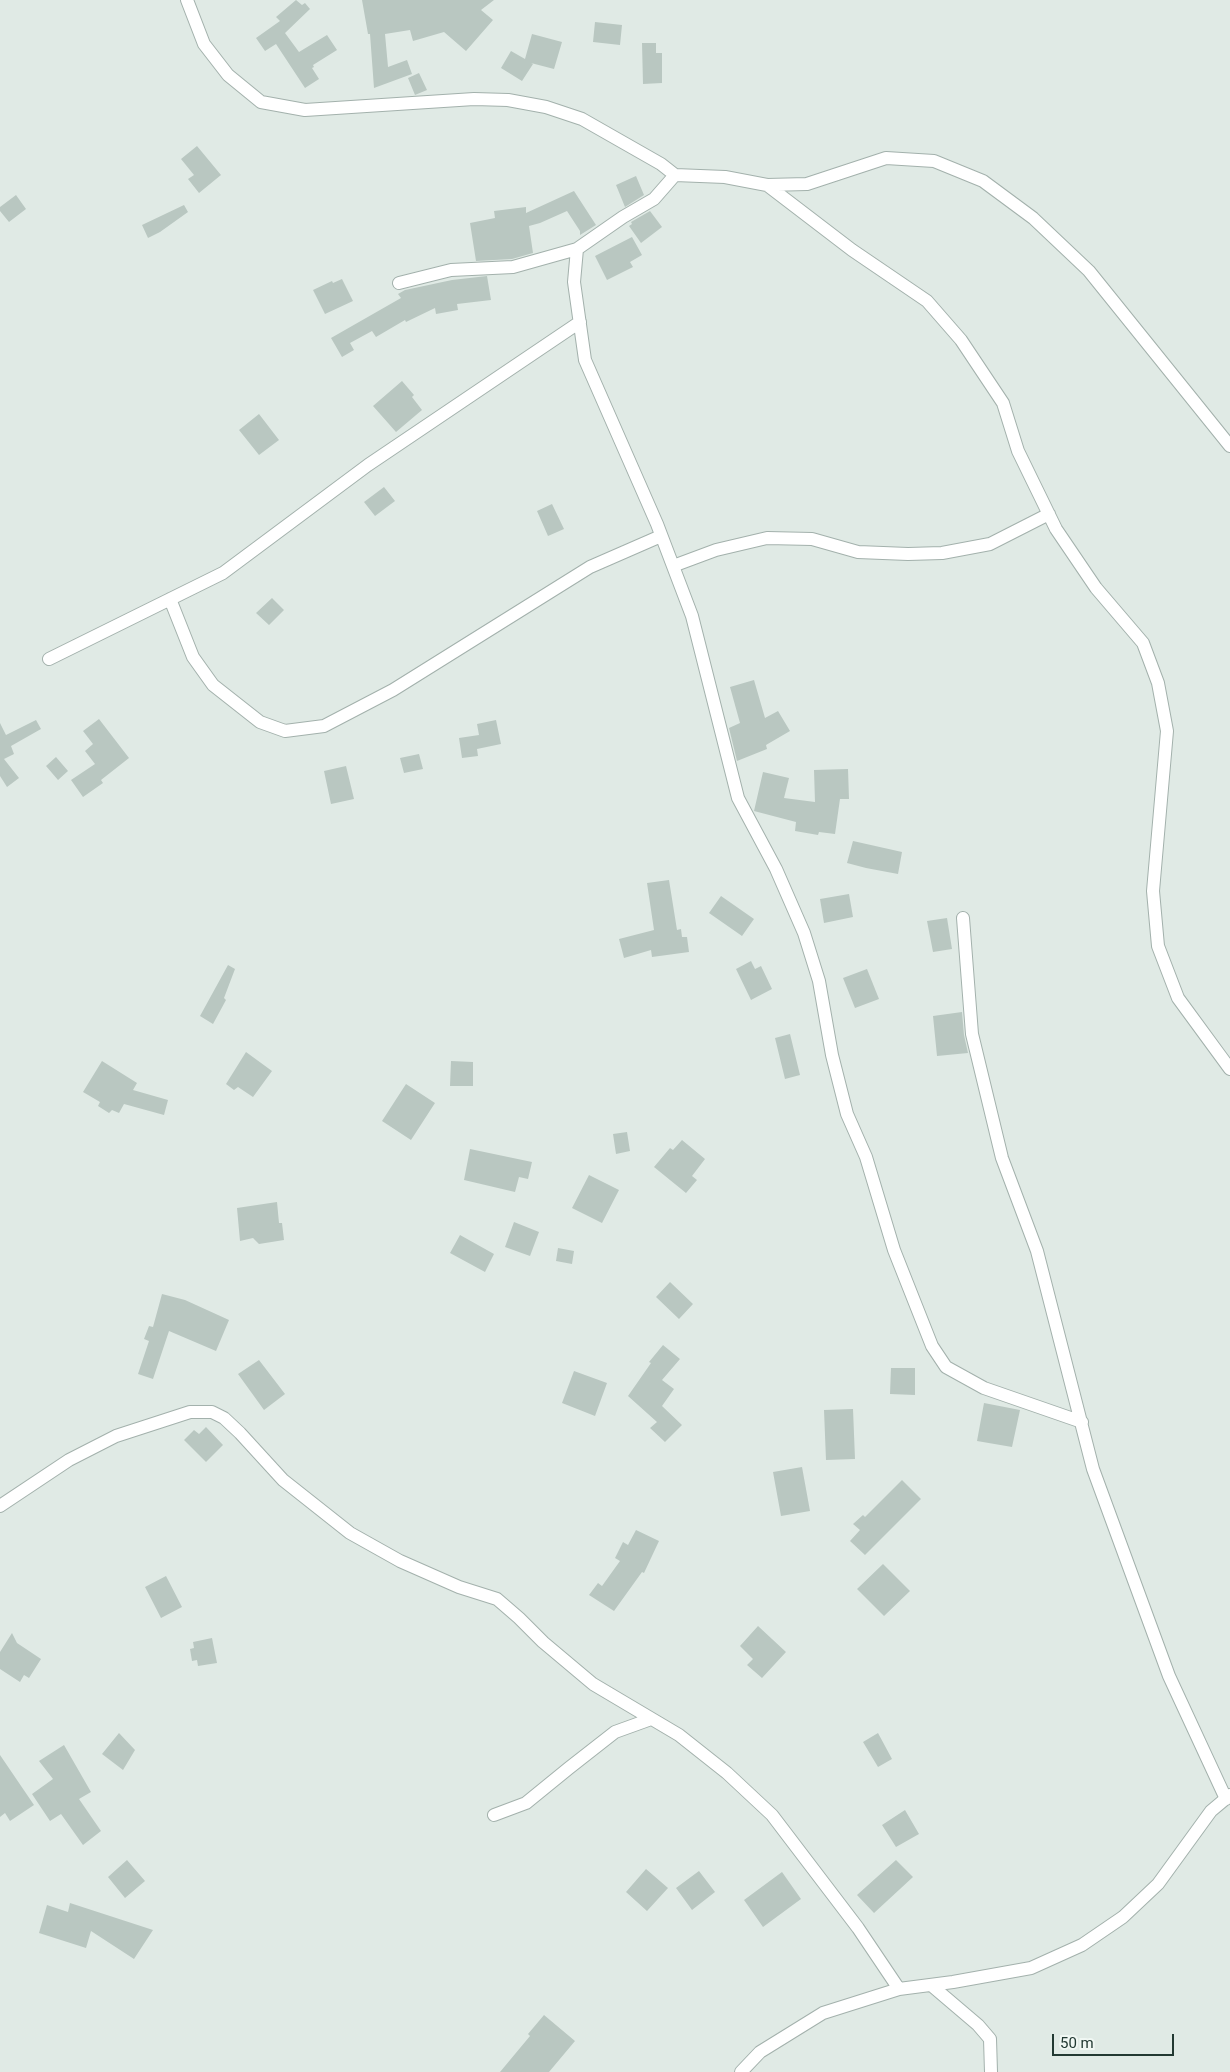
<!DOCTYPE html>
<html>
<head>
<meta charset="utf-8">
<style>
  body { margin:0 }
  #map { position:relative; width:1230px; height:2072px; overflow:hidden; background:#e0eae5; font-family:Roboto,sans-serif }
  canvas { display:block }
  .scale { position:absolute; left:1052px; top:2034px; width:122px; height:22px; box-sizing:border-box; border:2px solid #223932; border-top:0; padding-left:6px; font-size:15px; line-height:18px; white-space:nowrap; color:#223932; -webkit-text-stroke:4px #f0f7f3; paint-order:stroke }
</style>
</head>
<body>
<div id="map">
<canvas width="1230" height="2072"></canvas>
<div class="scale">50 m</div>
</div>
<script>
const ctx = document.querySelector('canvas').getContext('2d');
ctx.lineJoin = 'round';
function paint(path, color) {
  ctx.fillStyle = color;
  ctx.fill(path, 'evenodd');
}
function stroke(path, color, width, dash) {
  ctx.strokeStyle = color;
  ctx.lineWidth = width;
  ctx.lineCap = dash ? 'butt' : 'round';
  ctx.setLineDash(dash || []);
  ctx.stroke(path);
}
paint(new Path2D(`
  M296 0 302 5 305 3 310 9 285 33 299 52 327 35 337 50 313 65 314 67 312 68 319 79 305 88 276 44 265 51 256 38 280 21 276 17Z
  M362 0H494L481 10 493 20 466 51 444 32 413 41 410 30 385 34 388 67 407 60 412 74 374 88 370 34H368Z
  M595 22 622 25 620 45 593 42Z
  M532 34 562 42 554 69 531 63 533 64 522 81 501 68 511 51 525 59Z
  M642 43H656V53H662V83L643 84Z
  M419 73 427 90 415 95 408 78Z
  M197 146 221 175 199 193 188 179 194 175 181 159Z
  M636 176 644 195 625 207 616 185Z
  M574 191 596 225 580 235V231L567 211 540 223 529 226 533 253 512 259 476 261 470 223 495 218 494 211 526 207V213Z
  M16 195 26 209 9 222 0 211V207Z
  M184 205 188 212 160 232 148 238 142 225Z
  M650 211 662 227 641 243 629 226 632 224 631 222Z
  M632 237 642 255 630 262 633 267 607 280 595 256Z
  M487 276 491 300 457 304 458 310 436 314 435 308 406 322 405 320 376 337 372 331 350 343 354 350 342 357 331 338 401 298 398 294 405 290 452 280Z
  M342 279 353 301 325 314 313 290 332 281 333 283Z
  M402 381 414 395 412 397 422 410 396 432 373 406Z
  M259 414 279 440 259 455 239 430Z
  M384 487 395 501 375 516 364 502Z
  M552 504 564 529 548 536 537 511Z
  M272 598 284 610 269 625 256 613Z
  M754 680 765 718 778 711 790 731 766 745 767 749 737 761 729 728 740 723 730 687Z
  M99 719 129 758 101 780 103 783 83 797 71 780 95 764 85 751 93 744 83 731Z
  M36 720 41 729 11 746 14 754 4 759 19 778 7 787 0 776V723L6 735Z
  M496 720 501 744 477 749 478 756 462 758 459 738 479 735 477 724Z
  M419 754 423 769 404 773 400 758Z
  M56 757 68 771 58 780 46 766Z
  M346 766 354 799 331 804 324 771Z
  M848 769 849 799H840L835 834 819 832 818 835 795 831 796 822 754 811 763 772 789 778 784 798 815 802 814 770Z
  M853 841 902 852 898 874 866 868 847 863Z
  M669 880 677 930 681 929 682 937H687L689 952 652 957 651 950 624 958 619 939 654 930 647 883Z
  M849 894 853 917 824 923 820 899Z
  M721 896 754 919 742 936 709 913Z
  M947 918 952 949 933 952 927 921Z
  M751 961 755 969 761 966 772 989 751 1000 736 969Z
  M228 965 235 969 224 998 226 1000 213 1024 200 1016Z
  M867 969 879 999 855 1008 843 978Z
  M962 1012 964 1035 968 1053 937 1056 933 1016Z
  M790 1034 800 1075 785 1079 775 1038Z
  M246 1052 272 1071 253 1097 238 1087 234 1090 226 1084Z
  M102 1061 137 1083 133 1090 168 1100 164 1115 124 1104 119 1113 112 1110 109 1113 98 1106 100 1102 83 1092Z
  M451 1061 473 1062V1086H450Z
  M406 1084 435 1103 411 1140 382 1121Z
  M627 1132 630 1151 616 1154 613 1134Z
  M682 1140 705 1159 692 1176 697 1180 686 1193 654 1167 670 1148 673 1150Z
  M470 1149 532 1162 528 1179 519 1177 515 1192 464 1180Z
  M589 1175 619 1190 602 1223 572 1208Z
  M277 1202 279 1223H282L284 1240 259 1244 253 1238 240 1241 237 1208Z
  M514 1222 539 1232 530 1256 505 1247Z
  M460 1235 494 1254 485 1272 450 1253Z
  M558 1248 574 1251 572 1264 556 1261Z
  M670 1282 693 1304 679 1319 656 1297Z
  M162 1294 185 1300 229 1320 216 1351 169 1331 153 1379 138 1374 149 1341 144 1339 149 1326 153 1327Z
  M663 1345 680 1359 662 1380 674 1389 662 1406 682 1425 665 1442 650 1428 657 1422 628 1396 651 1363 649 1362Z
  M259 1360 285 1394 264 1410 238 1374Z
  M891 1368H915V1395L890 1394Z
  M574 1371 607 1383 595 1416 562 1403Z
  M984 1403 1020 1410 1012 1447 977 1441Z
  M853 1409 855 1459 826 1460 824 1410Z
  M206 1427 223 1445 206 1462 184 1440 194 1430 199 1434Z
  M802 1467 810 1511 781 1516 773 1472Z
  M902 1480 921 1499 865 1555 850 1541 860 1530 853 1524 863 1515 865 1517Z
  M636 1530 659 1541 644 1573 642 1572 614 1611 589 1595 598 1583 602 1586 620 1561 615 1558 623 1542 628 1545Z
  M883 1564 910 1591 884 1616 857 1589Z
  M166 1576 182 1607 161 1618 145 1587Z
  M758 1626 786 1652 762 1678 747 1665 753 1659 740 1646Z
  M12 1633 17 1643 41 1659 29 1678 24 1675 20 1682 0 1669V1652Z
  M212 1638 217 1663 198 1666 197 1660 192 1661 190 1649 194 1648 193 1642Z
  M119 1733 135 1750 123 1770 102 1754Z
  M878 1733 892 1759 878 1767 863 1742Z
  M64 1745 91 1792 79 1799 101 1831 83 1845 61 1814 50 1821 32 1794 53 1779 39 1761Z
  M0 1755 34 1805 10 1821 5 1813 0 1817Z
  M905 1810 919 1834 896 1847 882 1825Z
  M127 1860 145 1881 125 1898 108 1877Z
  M896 1860 913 1877 874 1913 857 1895Z
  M646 1869 668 1888 647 1911 626 1892Z
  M699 1871 715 1892 692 1910 676 1888Z
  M782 1872 801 1899 763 1927 744 1900Z
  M70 1903 153 1930 134 1959 91 1931 86 1948 39 1933 47 1905 68 1912Z
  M544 2015 575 2041 549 2072H500L530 2036 528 2034Z`), '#b9c7c1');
const minor = new Path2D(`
  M187 0 204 44 228 75 261 102 305 110 474 99 508 100 546 107 582 119 661 164 675 175 725 177 767 185 807 184 886 158 934 161 983 181 1033 218 1089 271 1230 446
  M675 175 654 199 623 217 577 249 574 282 585 360 657 524 692 616 738 798 776 869 804 933 819 981 832 1055 847 1114 866 1157 894 1250 932 1346 946 1367 984 1388 1082 1422
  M767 185 852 250 927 301 961 340 1003 403 1018 451 1056 529 1096 588 1143 643 1158 683 1167 731 1153 891 1158 946 1178 998 1230 1069
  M399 283 451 270 513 267 577 249
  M673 566 716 550 767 538 812 539 858 552 908 554 942 553 990 544 1049 514
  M170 599 193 657 213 685 260 722 285 731 324 726 393 690 590 567 661 536
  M49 659 223 573 368 465 580 322
  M963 918 972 1034 1002 1158 1037 1251 1093 1469 1169 1676 1226 1799
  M0 1506 69 1460 116 1436 190 1412H212L224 1418 240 1433 283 1480 350 1533 400 1561 459 1587 497 1599 519 1618 543 1642 593 1684 679 1735 727 1773 772 1815 858 1928 899 1989
  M494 1815 526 1803 569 1768 615 1732 651 1719
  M931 1985 978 2025 990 2039 991 2072
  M741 2072 760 2052 823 2013 899 1989 953 1982 1031 1968 1082 1945 1123 1917 1158 1884 1211 1811 1230 1795`);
stroke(minor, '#a3b1ac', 14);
stroke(minor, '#fff', 12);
</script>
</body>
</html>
